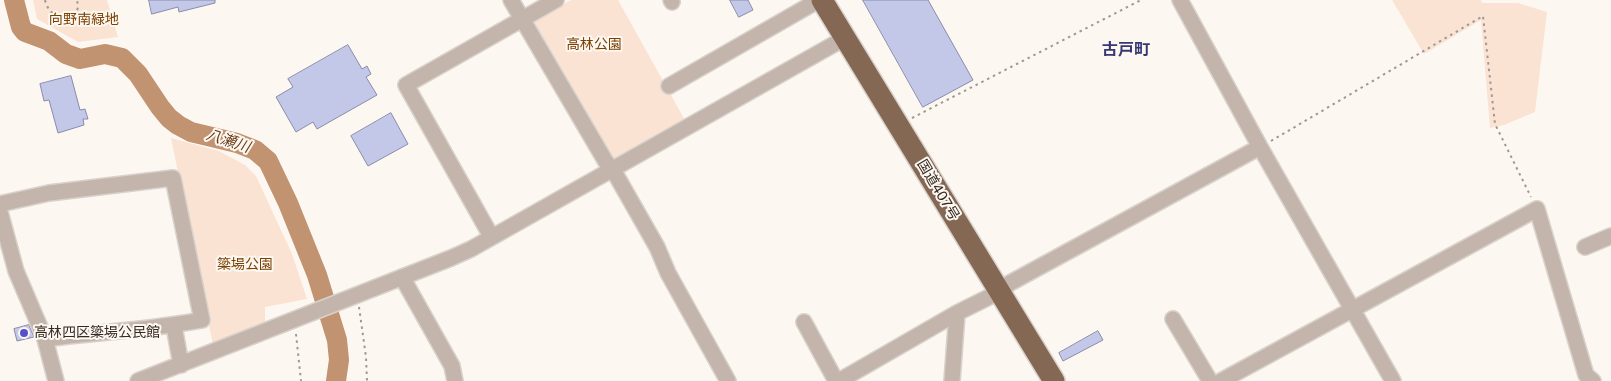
<!DOCTYPE html>
<html>
<head>
<meta charset="utf-8">
<style>
  body { margin:0 }
  canvas { display:block; background:#fdf7f2 }
</style>
</head>
<body>
<canvas width="1611" height="381"></canvas>
<script>
const ctx = document.querySelector('canvas').getContext('2d');
ctx.lineJoin = 'round';
function paint(path, color) {
  ctx.fillStyle = color;
  ctx.fill(path, 'evenodd');
}
function stroke(path, color, width, dash) {
  ctx.strokeStyle = color;
  ctx.lineWidth = width;
  ctx.lineCap = dash ? 'butt' : 'round';
  ctx.setLineDash(dash || []);
  ctx.stroke(path);
}
function label(font, color, halo, rows, align = 'center') {
  ctx.font = font + ' "Public Sans","Noto Sans JP",sans-serif';
  ctx.lineWidth = 4;
  ctx.setLineDash([]);
  ctx.textBaseline = 'middle';
  ctx.strokeStyle = halo;
  ctx.fillStyle = color;
  for (const [text, x, y, turn = 0] of rows) {
    ctx.save();
    ctx.translate(x, y);
    ctx.rotate((+turn || 0) * Math.PI / 180);
    ctx.textAlign = isNaN(turn) ? turn : align;
    if (halo) ctx.strokeText(text, 0, 0);
    ctx.fillText(text, 0, 0);
    ctx.restore();
  }
}
paint(new Path2D(`
  M33 0H107L118 37 78 42 37 19Z
  M571 0H618L686 122 615 161 611 158 532 25 534 21Z
  M1392 0H1481L1482 3H1518L1547 12 1535 112 1504 125 1490 128 1481 20 1424 54Z
  M171 138 219 151 245 165 256 176 292 254 307 299 265 307V324L213 345Z`), '#fae3d3');
stroke(new Path2D(`
  M14 0 21 27 25 32 49 41 66 54 80 59 105 54 122 58 138 74 160 107 169 118 178 125 191 132 237 143 255 150 268 161 288 203 317 275 337 340 339 360 336 381`), '#c19371', 20);
const building = new Path2D(`
  M149 0H215V3L179 12 178 7 152 14Z
  M730 0H748L753 10 739 17Z
  M863 0H928L973 80 923 107Z
  M348 45 362 69 367 66 371 74 366 77 377 95 317 129 313 122 296 132 276 97 293 87 288 79Z
  M71 76 80 110 85 109 88 119H83L84 125 58 133 49 100 44 101 40 84Z
  M391 113 408 144 368 166 351 136Z
  M29 325 34 337 17 341 14 329Z
  M1098 331 1103 340 1063 361 1059 353Z`);
paint(building, '#c3c7e8');
stroke(building, '#888bab', 1);
const minor = new Path2D(`
  M511 0 606 162 612 168 657 247 668 273 728 381
  M671 0 672 2
  M1180 0 1260 147 1393 381
  M669 86 819 0
  M0 204 49 193 173 178 202 320C150 330 97 332 45 339
  M0 212 16 271 45 339 56 381
  M491 236 406 85 556 0
  M1585 247 1611 236
  M402 277 452 366 455 381
  M1173 319 1210 381
  M804 322 836 381
  M174 326 181 365
  M138 381 451 258 471 249 845 38
  M839 381 957 313 999 292 1010 283 1260 147
  M952 381 957 313
  M1221 381 1537 209 1586 375 1593 381`);
const highway = new Path2D(`
  M822 0 1054 381`);
stroke(minor, '#d9d2cc', 18);
stroke(highway, '#d9d2cc', 24);
stroke(new Path2D(`
  M45 0C50 23 83 27 77 0
  M912 118 1141 0
  M1271 141 1483 16 1495 124 1531 197
  M359 307 366 357 367 381
  M296 334 301 381`), '#a09891', 2, [2.5, 4]);
stroke(minor, '#c3b5ab', 15);
stroke(highway, '#846854', 21);
for (const [x, y, r, color] of [
  [24,333,5,"#5852c9"]
]) {
  const dot = new Path2D();
  dot.arc(x, y, r, 0, 2 * Math.PI);
  ctx.fillStyle = color;
  ctx.fill(dot);
  stroke(dot, '#fdf7f2', 2);
}
label('14px', '#7a4001', '#fdf7f2', [
  ["向野南緑地",84,20],
  ["高林公園",594,45],
  ["簗場公園",245,265]
]);
label('14px', '#342920', '#fdf7f2', [
  ["国道407号",938,190,59]
]);
label('14px', '#342920', '#fdf7f2', [
  ["高林四区簗場公民館",34,333]
], 'left');
label('italic 15px', '#6c3e17', '#fdf7f2', [
  ["八瀬川",228,141,18]
]);
label('bold 16px', '#373773', '#fdf7f2', [
  ["古戸町",1126,50]
]);
</script>
</body>
</html>
